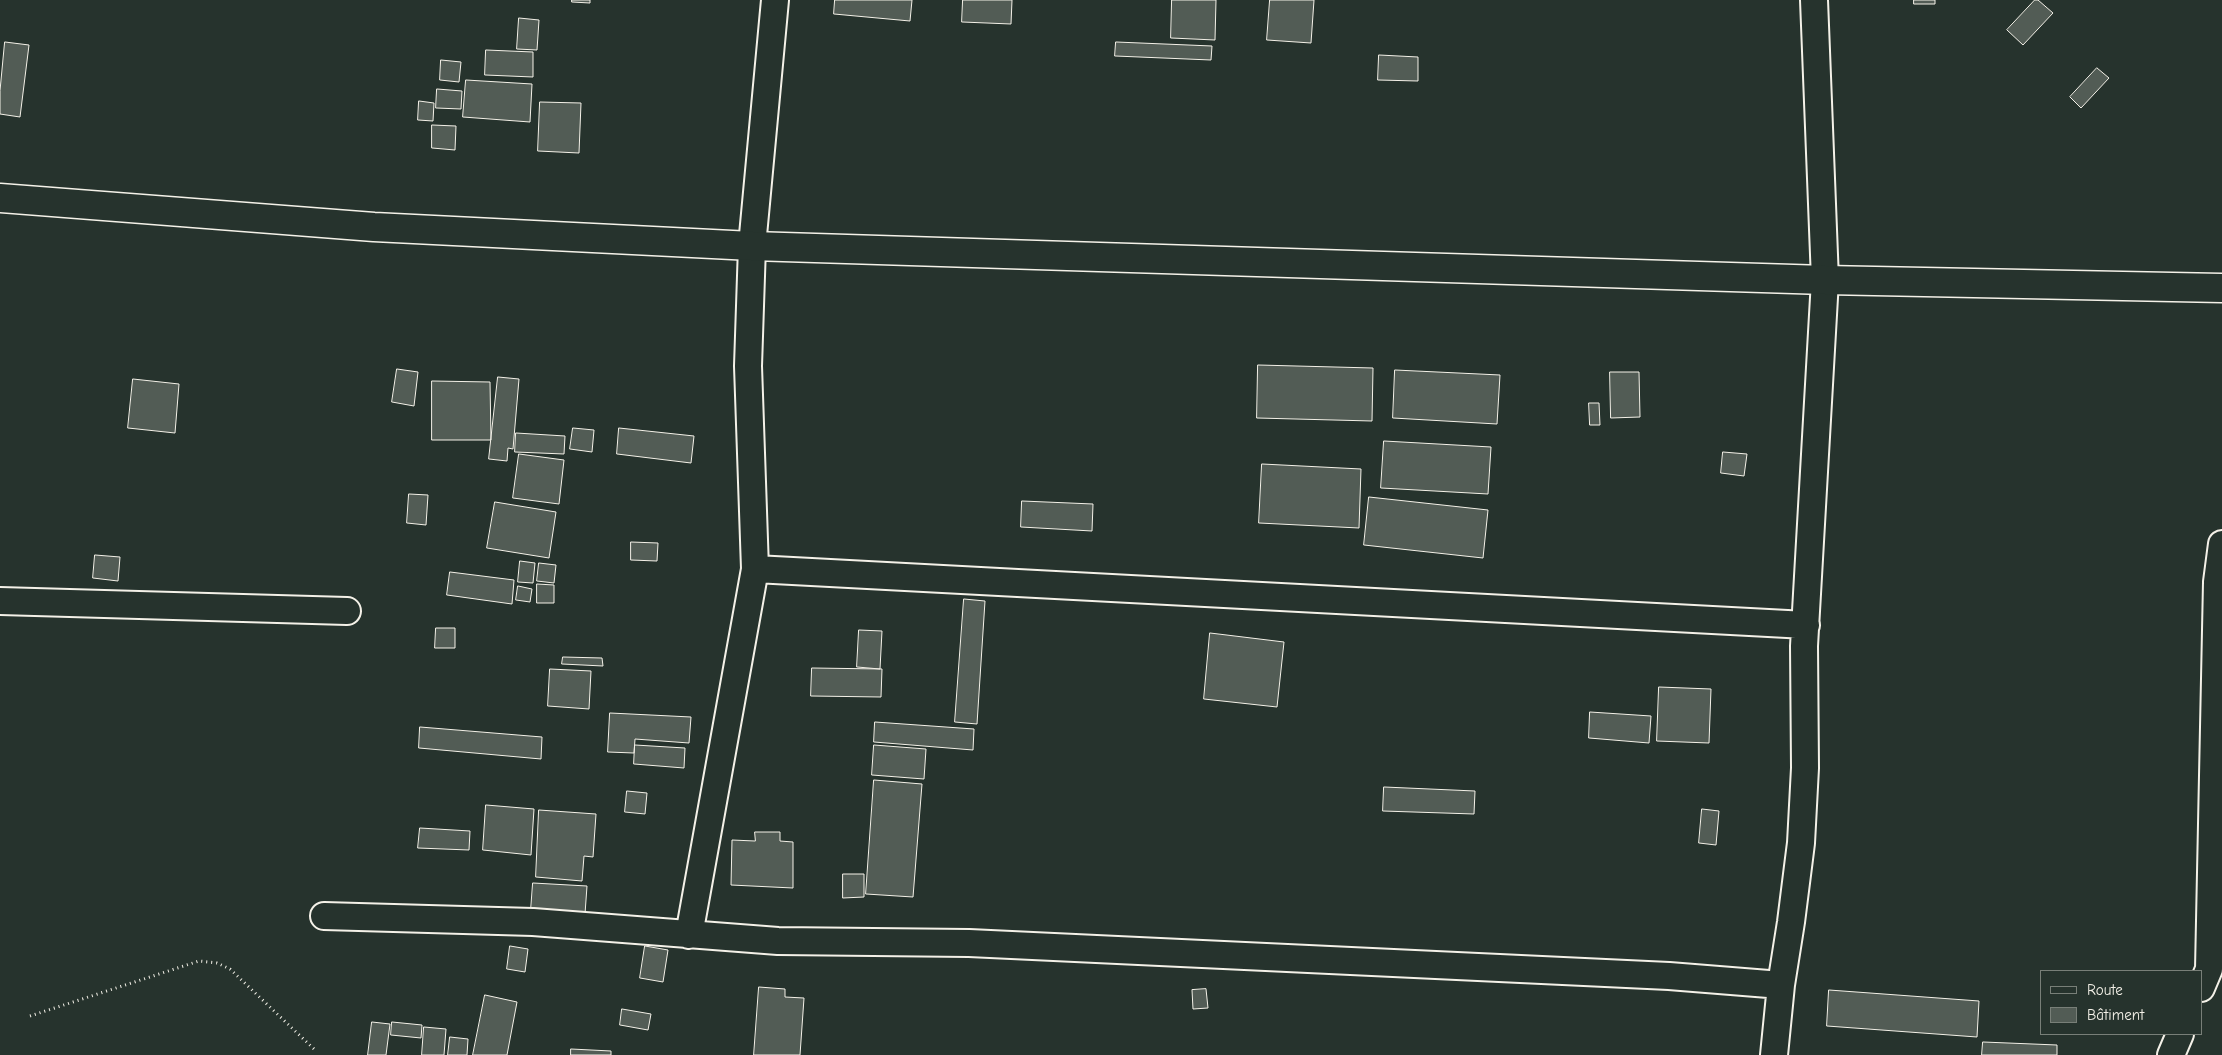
<!DOCTYPE html>
<html>
<head>
<meta charset="utf-8">
<style>
  body { margin:0 }
  #map { position:relative; width:2222px; height:1055px; overflow:hidden; background:#26332d; font-family:"Comic Neue",sans-serif }
  canvas { display:block }
  .legend { position:absolute; left:2040px; top:970px; width:162px; height:65px; box-sizing:border-box; background:#26332d; border:1px solid #787f78; margin:0; padding:6px 9px; list-style:none; font-size:15px; color:#f4f1e8 }
  .legend li { display:flex; align-items:center; gap:10px; height:25px }
  .legend b { width:25px; border:1px solid #787f78 }
</style>
</head>
<body>
<div id="map">
<canvas width="2222" height="1055"></canvas>
<ul class="legend">
<li><b style="height:6px;background:#26332d"></b>Route</li>
<li><b style="height:14px;background:#525c55"></b>Bâtiment</li>
</ul>
</div>
<script>
const ctx = document.querySelector('canvas').getContext('2d');
ctx.lineJoin = 'round';
function paint(path, color) {
  ctx.fillStyle = color;
  ctx.fill(path, 'evenodd');
}
function stroke(path, color, width, dash) {
  ctx.strokeStyle = color;
  ctx.lineWidth = width;
  ctx.lineCap = dash ? 'butt' : 'round';
  ctx.setLineDash(dash || []);
  ctx.stroke(path);
}
const building = new Path2D(`
  M572 0H590V3L572 2Z
  M835 0H912L910 21 834 14Z
  M963 0H1012L1011 24 962 22Z
  M1172 0H1216L1215 40 1171 38Z
  M1270 0H1314L1311 43 1267 40Z
  M1914 0H1935V4H1914Z
  M2035 0H2038L2053 13 2023 45 2007 30Z
  M519 18 539 20 537 50 517 49Z
  M5 42 29 45 20 117 0 114V91Z
  M1116 42 1212 46 1211 60 1115 56Z
  M486 50 533 52V77L485 75Z
  M1379 55 1418 57V81L1378 80Z
  M441 60 461 62 459 82 440 80Z
  M2097 68 2109 78 2081 108 2070 97Z
  M466 80 532 84 530 122 463 117Z
  M437 89 462 91 461 109 436 108Z
  M419 101 434 103 433 121 418 120Z
  M540 102 581 103 579 153 538 151Z
  M432 125 456 126 455 150 432 148Z
  M1258 365 1373 368 1372 421 1257 418Z
  M397 369 418 372 414 406 392 402Z
  M1395 370 1500 375 1497 424 1393 418Z
  M1610 372H1639L1640 417 1611 418Z
  M498 377 519 379 513 449 508 448 507 461 489 459Z
  M133 379 179 384 175 433 128 428Z
  M432 381 490 382 491 440H432Z
  M1589 403H1599L1600 425H1590Z
  M573 428 594 430 592 452 570 449Z
  M619 428 694 436 691 463 617 454Z
  M516 433 565 436 564 454 515 452Z
  M1384 441 1491 447 1488 494 1381 488Z
  M1723 452 1747 454 1744 476 1721 473Z
  M519 454 564 460 559 504 513 498Z
  M1262 464 1361 469 1359 528 1259 523Z
  M409 494 428 495 426 525 407 523Z
  M1369 497 1488 510 1483 558 1364 545Z
  M1022 501 1093 504 1092 531 1021 527Z
  M495 502 556 512 549 558 487 548Z
  M631 542 658 543 657 561 631 560Z
  M95 555 120 557 118 581 93 578Z
  M520 561 535 563 533 583 518 582Z
  M539 563 556 565 554 583 537 581Z
  M450 572 514 580 512 604 447 595Z
  M537 584 554 585V603H537Z
  M518 586 532 589 530 602 516 600Z
  M964 599 985 601 977 724 955 722Z
  M436 628H455V648H435Z
  M859 630 882 631 880 669 857 667Z
  M1210 633 1284 642 1277 707 1204 699Z
  M563 657 602 658 603 666 562 664Z
  M812 668 882 669 881 697 811 696Z
  M550 669 591 671 589 709 548 706Z
  M1659 687 1711 689 1709 743 1657 741Z
  M1590 712 1651 716 1649 743 1589 738Z
  M610 713 691 717 689 743 635 739 634 753 608 752Z
  M875 722 974 729 973 750 874 742Z
  M420 727 542 737 541 759 419 748Z
  M635 745 685 748 684 768 634 764Z
  M874 745 926 749 924 779 872 775Z
  M874 780 922 784 913 897 866 894Z
  M1384 787 1475 791 1474 814 1383 811Z
  M627 791 647 793 645 814 625 812Z
  M486 805 534 809 531 855 483 850Z
  M1702 809 1719 811 1716 845 1699 843Z
  M539 810 596 814 593 857 584 856 582 881 536 877Z
  M420 828 470 831 469 850 418 848Z
  M755 832H780V841L793 842V888L731 885 732 840 755 841Z
  M843 874H864V897L843 898Z
  M533 883 587 886 585 914 531 910Z
  M510 946 528 949 525 972 507 969Z
  M645 946 668 950 663 982 640 978Z
  M759 987 785 989V997L804 998 800 1055H754Z
  M1206 989 1208 1008 1193 1009 1192 990Z
  M1829 990 1979 1001 1977 1037 1827 1026Z
  M485 995 517 1002 507 1055H473Z
  M622 1009 651 1014 648 1030 620 1025Z
  M372 1022 390 1024 386 1055H368Z
  M392 1022 422 1025 421 1038 391 1035Z
  M424 1027 446 1029 444 1055H422Z
  M450 1037 468 1039 467 1055H448Z
  M1983 1042 2057 1045V1055H1982Z
  M571 1049 611 1051V1055H571Z`);
paint(building, '#525c55');
stroke(building, '#f4f1e8', 1);
const street = new Path2D(`
  M755 569 1806 625
  M0 601 347 611
  M324 916 533 922 778 941 969 943 1669 976 1781 985
  M689 935 755 569 748 366 752 246 775 0
  M2201 988 2209 969 2217 582 2222 544
  M1774 1055 1781 985 1791 922 1801 843 1805 768 1804 646 1825 280 1814 0
  M2171 1055 2180 1034`);
const secondary = new Path2D(`
  M0 198 374 227 752 246 1825 280 2222 288`);
stroke(street, '#f4f1e8', 30);
stroke(secondary, '#f4f1e8', 31);
stroke(new Path2D(`
  M30 1016 199 961 217 963 230 969 314 1049`), '#f4f1e8', 3, [1, 4]);
stroke(street, '#26332d', 26);
stroke(secondary, '#26332d', 28);
</script>
</body>
</html>
